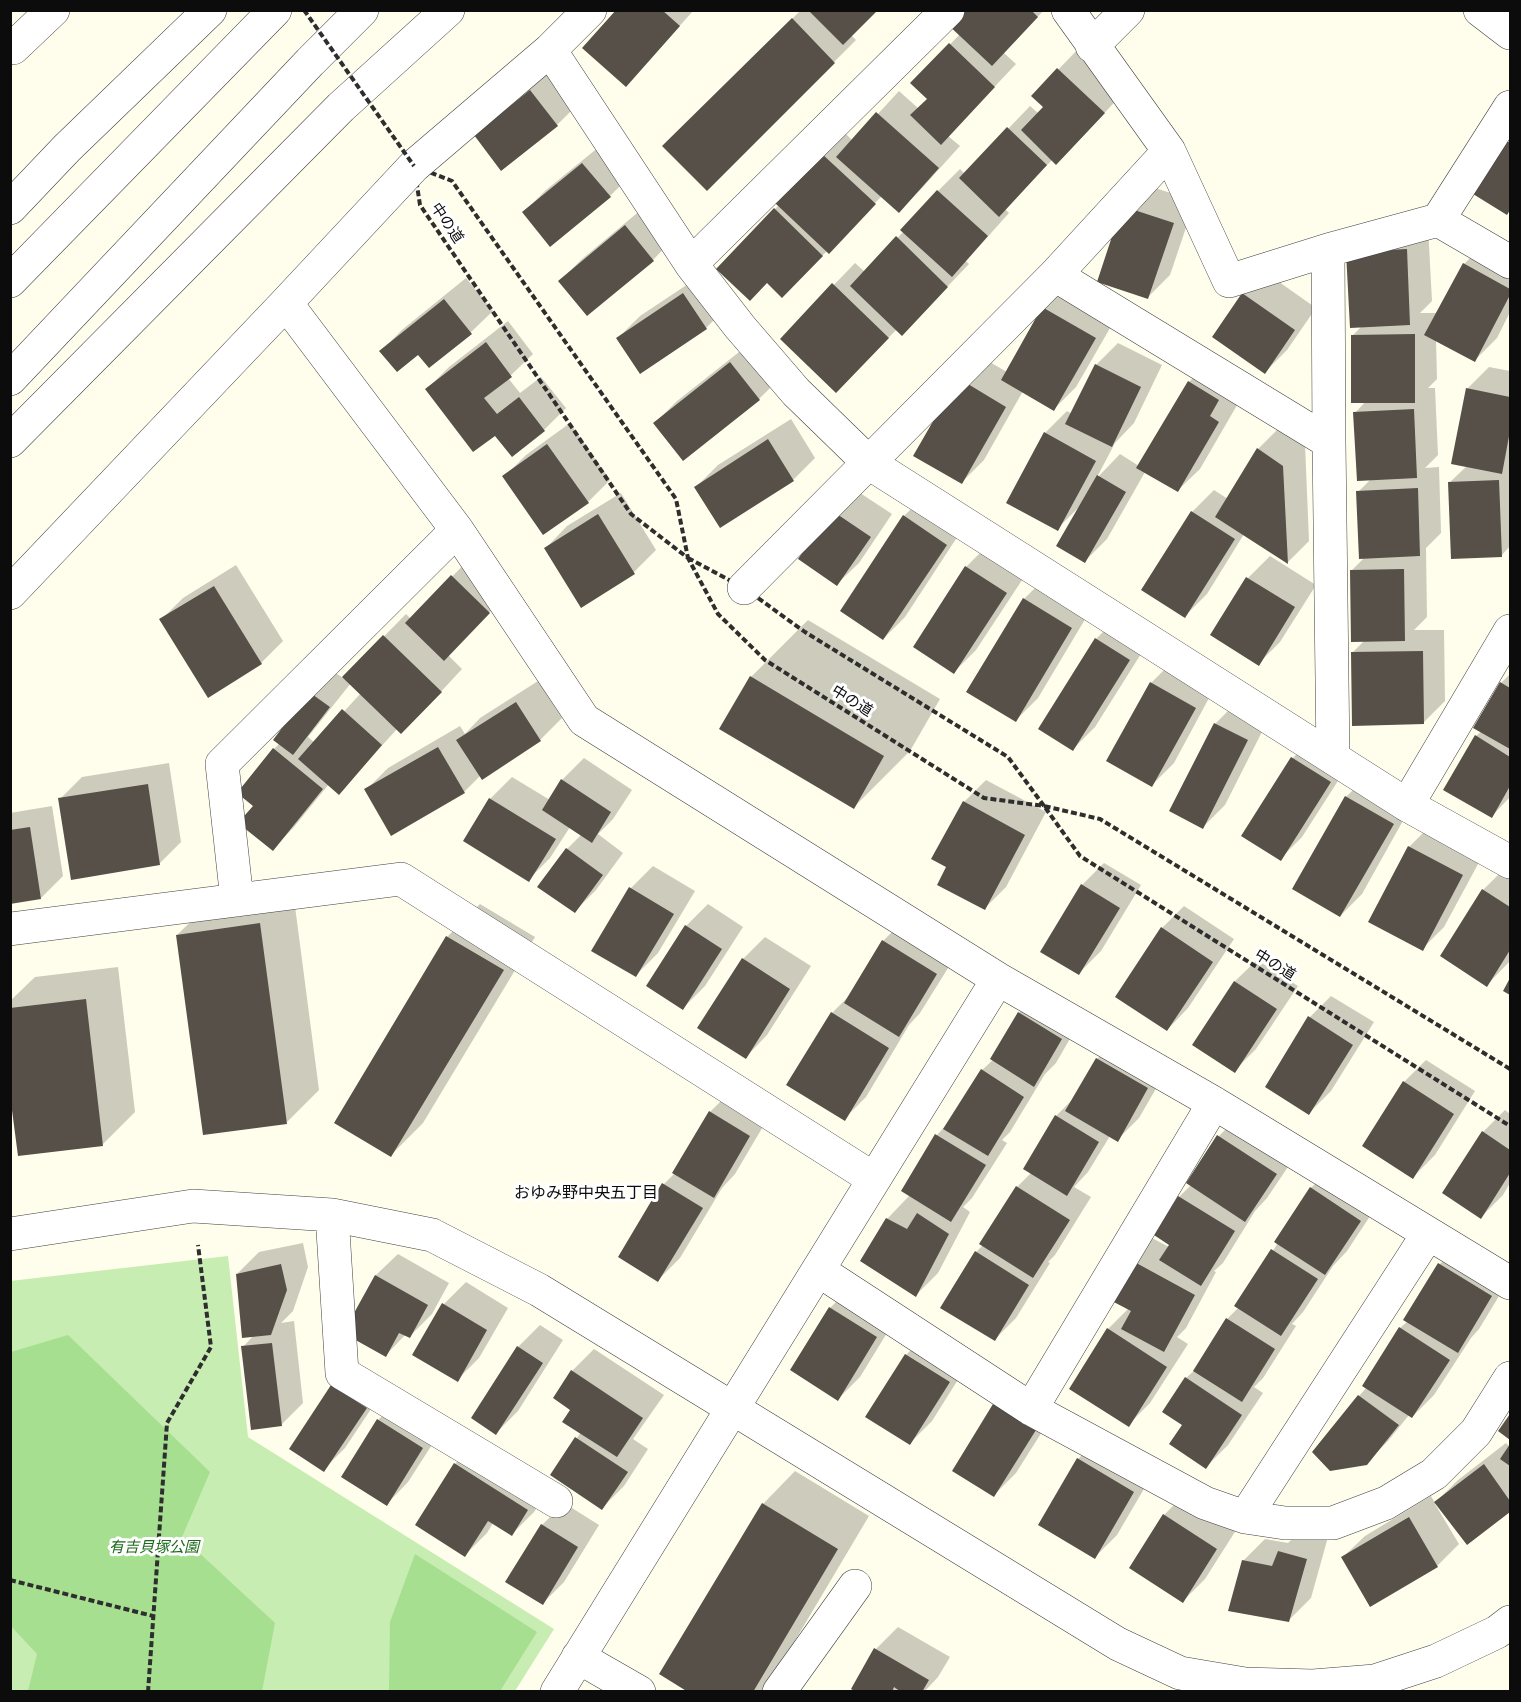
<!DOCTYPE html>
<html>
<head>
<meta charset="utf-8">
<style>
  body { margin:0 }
  #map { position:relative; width:1521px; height:1702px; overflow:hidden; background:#fffeec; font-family:"Crimson Pro",serif }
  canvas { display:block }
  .frame { position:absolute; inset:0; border:12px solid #0c0c0c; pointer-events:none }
</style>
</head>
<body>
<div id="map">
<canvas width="1521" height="1702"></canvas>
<div class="frame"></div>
</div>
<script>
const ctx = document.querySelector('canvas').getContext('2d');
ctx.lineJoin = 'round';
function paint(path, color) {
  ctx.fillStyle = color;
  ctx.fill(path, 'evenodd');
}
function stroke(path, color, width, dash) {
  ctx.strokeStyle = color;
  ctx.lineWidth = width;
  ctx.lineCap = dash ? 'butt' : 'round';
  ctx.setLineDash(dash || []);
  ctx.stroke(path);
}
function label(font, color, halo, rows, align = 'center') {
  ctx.font = font + ' "Crimson Pro","Noto Sans JP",serif';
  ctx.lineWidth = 6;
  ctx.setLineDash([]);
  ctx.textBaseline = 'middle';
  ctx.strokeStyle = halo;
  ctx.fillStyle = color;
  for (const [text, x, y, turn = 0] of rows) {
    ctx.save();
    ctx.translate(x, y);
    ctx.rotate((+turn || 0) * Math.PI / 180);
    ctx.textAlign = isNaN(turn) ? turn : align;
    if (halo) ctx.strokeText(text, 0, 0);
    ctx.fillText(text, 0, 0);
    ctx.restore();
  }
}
paint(new Path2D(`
  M228 1256 248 1437 554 1629 515 1691H11L10 1281Z`), '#c7edb2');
paint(new Path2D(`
  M68 1335 210 1472 182 1537 275 1623 262 1691H28L37 1654 10 1625 11 1352Z
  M415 1554 537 1632 500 1691H389L390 1622Z`), '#a6df90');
paint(new Path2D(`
  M618 10H694L626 85Z
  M801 10H876L851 35 856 40 707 189 665 146Z
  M958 10H1044L1004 53 1016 64 948 136 960 146 921 189 899 211 882 196 804 274 767 282 718 268 779 205 844 132 853 141 899 91 919 109 929 99 913 83 960 34Z
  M1080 47 1126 90 1078 141 1053 159 1005 209 1009 213 966 261 969 264 923 312 897 329 858 369 782 339 855 263 865 272 904 231 902 230 938 191 960 169 965 174 1030 106 1039 114 1045 107 1033 96Z
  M553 69 579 103 557 125 476 135Z
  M1510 124V210L1507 213 1467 188Z
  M605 142 632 174 610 196 524 212 546 190Z
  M1146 185 1195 201 1170 275 1148 297 1099 281Z
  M648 204 674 238 653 260 560 281 582 259Z
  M1428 227 1432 301 1420 313H1438L1464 264 1486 242 1510 255V312L1497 338 1475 360 1436 340 1437 379 1428 388H1435L1438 455 1425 468 1439 467 1441 533 1426 548 1427 617 1414 630H1444L1445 701 1423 723 1353 652 1365 640 1352 570 1365 557 1358 492 1371 479 1355 413 1366 401 1353 335 1362 326 1348 252Z
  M706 272 728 306 706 328 618 338 640 316Z
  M1265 272 1316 308 1287 350 1265 372 1243 294Z
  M466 278 493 311 471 332 430 366 418 353 381 351 403 329Z
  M1065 286 1117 316 1076 387 1054 409 1023 391 984 460 962 482 915 455 981 357 1007 372 1043 308Z
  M508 321 533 354 508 378 520 393 541 377 566 408 544 430 495 433 427 389 449 367Z
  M753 341 781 377 759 399 655 423 677 401Z
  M1118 343 1162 365 1134 423 1115 443 1096 479 1120 454 1139 466 1189 382 1211 360 1240 400 1200 469 1178 490 1145 472 1107 539 1085 561 1079 507 1057 529 1045 433 1067 411 1072 414 1096 365Z
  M1489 367 1510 371V546L1501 556 1449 483 1467 466V389Z
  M791 419 815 458 793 480 696 487 718 465Z
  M570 423 610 480 588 502 504 477 526 455Z
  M1280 427 1305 444 1309 541 1288 562 1244 534 1207 594 1185 616 1192 512 1214 490 1228 499 1258 449Z
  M854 489 892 514 859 563 837 584 800 559Z
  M621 493 656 550 634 572 581 606 546 548 567 526Z
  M926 494 967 522 905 617 883 639 904 516Z
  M988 545 1028 571 976 650 954 672 915 646 966 567Z
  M474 554 511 590 448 655 462 669 423 711 397 729 339 793 329 784 294 827 273 849 255 806 274 749 280 743 275 740 333 671 343 678 406 614 411 619ZM351 683 361 693 315 743 308 737Z
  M1270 556 1316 585 1280 642 1258 664 1212 635 1248 578Z
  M236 565 283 641 261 663 161 620 183 598Z
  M1046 577 1093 606 1038 698 1016 720 1024 599Z
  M1118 617 1151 638 1095 727 1073 749 1096 639Z
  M808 620 940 699 910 751 853 808 751 677Z
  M1173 661 1216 685 1174 763 1152 785 1151 683Z
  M1510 674V797L1491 817 1476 736 1482 731 1501 683Z
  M538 681 562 718 540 740 481 775 464 792 366 790 388 768 460 726 465 734 480 718Z
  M1237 702 1269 718 1225 805 1203 827 1215 724Z
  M1314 736 1352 759 1302 837 1280 859 1293 758Z
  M584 758 632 790 613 819 598 834 623 853 596 890 574 912 567 849 582 834 570 827 550 858 528 880 465 841 490 799 512 777 550 800 562 780Z
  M169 763 181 842 159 864 60 799 82 777Z
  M1368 775 1414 801 1362 894 1340 916 1346 797Z
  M986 780 1046 812 1006 887 984 909 948 866 964 802Z
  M52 806 63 876 41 898 10 903V813Z
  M1431 825 1484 853 1444 927 1422 949 1409 847Z
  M1104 863 1141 885 1101 951 1079 973 1082 885Z
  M653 866 695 891 658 953 636 975 593 950 631 888Z
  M1505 868 1510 872V961L1487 985 1483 890Z
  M293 891 319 1090 287 1122 177 935 210 903Z
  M480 904 535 937 423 1123 391 1155 336 1122 447 937Z
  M708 904 743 927 705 986 683 1008 686 926Z
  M1184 906 1234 939 1188 1008 1167 1030 1117 996 1162 928Z
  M905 919 958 952 920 1013 909 1025 866 1097 844 1119 832 1013 850 995 883 941Z
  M765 937 811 966 767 1035 746 1057 743 959Z
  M1257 960 1298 986 1256 1049 1234 1071 1194 1045 1235 981Z
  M118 967 135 1112 103 1144 10 1082V1001L35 977Z
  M1041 991 1083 1016 1056 1063 1045 1074 1010 1132 1002 1140 1007 1143 972 1198 963 1207 970 1212 938 1273 916 1295 887 1219 910 1195 903 1191 937 1135 949 1122 982 1070 993 1060 1019 1013Z
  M1331 996 1374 1022 1331 1091 1309 1113 1310 1017Z
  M1119 1037 1169 1066 1139 1118 1117 1140 1110 1136 1088 1172 1074 1187 1091 1197 1055 1255 1048 1262 1050 1263 1016 1318 994 1340 976 1252 983 1245 1017 1187 1031 1173 1056 1116 1074 1098 1097 1059Z
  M1426 1060 1475 1091 1435 1155 1413 1177 1364 1146 1404 1082Z
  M732 1090 771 1113 735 1174 722 1188 680 1258 658 1280 664 1184 675 1173 710 1112Z
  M1505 1110 1510 1114V1183L1503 1195 1481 1217 1483 1132Z
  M1241 1114 1298 1152 1267 1198 1255 1211 1223 1263 1214 1271 1216 1272 1186 1328 1177 1337 1188 1344 1150 1403 1128 1425 1108 1329 1129 1308 1110 1298 1152 1238 1169 1247 1179 1197 1191 1185 1188 1183 1219 1136Z
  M1333 1166 1382 1198 1347 1251 1333 1266 1303 1312 1292 1324 1296 1326 1263 1378 1254 1387 1263 1393 1228 1445 1206 1467 1184 1425 1165 1411 1186 1378 1196 1369 1227 1319 1239 1307 1311 1188Z
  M1462 1242 1510 1278 1479 1329 1471 1338 1434 1395 1412 1417 1409 1415 1388 1441 1366 1463 1359 1396 1367 1387 1400 1328 1408 1321 1405 1319 1440 1264Z
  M303 1243 308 1267 293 1311 281 1323 294 1321 303 1403 281 1425 243 1347 254 1335 237 1274 259 1252Z
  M398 1254 449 1283 432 1314 410 1336 406 1334 386 1355 345 1332 376 1275Z
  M466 1282 508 1308 479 1358 457 1380 444 1304Z
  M852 1286 898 1315 860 1377 838 1399 830 1308Z
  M540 1325 563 1340 518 1411 496 1433 518 1347Z
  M928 1333 971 1359 932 1421 910 1443 906 1355Z
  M594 1349 664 1395 633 1439 648 1449 624 1486 602 1508 552 1475 581 1432 572 1409V1371Z
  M387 1385 345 1448 323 1470 332 1386Z
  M400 1398 444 1426 408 1482 387 1504 378 1420Z
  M995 1405 1057 1408 1016 1473 994 1495 954 1471Z
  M1100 1437 1155 1470 1117 1535 1095 1557 1078 1459Z
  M477 1442 549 1488 534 1512 512 1534 493 1523 487 1533 465 1555 455 1464Z
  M1506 1443 1510 1447V1510L1467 1542 1437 1503 1435 1504 1459 1544 1437 1566 1343 1557 1365 1536 1431 1496 1435 1503 1458 1480Z
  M795 1471 869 1516 768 1686 762 1692H691L763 1504Z
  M1186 1493 1238 1527 1205 1579 1183 1601 1164 1515Z
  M564 1503 599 1525 564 1582 542 1604V1525Z
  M1301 1530 1328 1537 1311 1598 1289 1620 1243 1561 1265 1539 1288 1543Z
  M898 1627 950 1657 938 1677 924 1692H904L899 1688 896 1692H858L853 1688 876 1649Z`), '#0003');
paint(new Path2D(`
  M616 10H662L680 26 626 87 582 48Z
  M808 10H878L843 45Z
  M956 10H1031L1038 17 992 66 945 22Z
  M792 18 835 63 707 191 662 146Z
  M949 43 995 87 941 145 910 115 927 99 910 83Z
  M1057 68 1105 113 1056 165 1021 130 1043 107 1031 96Z
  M530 90 558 126 501 171 474 135Z
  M876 112 939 168 899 213 836 157Z
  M1007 127 1047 165 999 217 959 178Z
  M1498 135 1510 143V210L1507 215 1465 189Z
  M821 153 876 204 829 254 775 203Z
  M582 163 611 197 550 247 522 212Z
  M937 190 988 236 952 277 900 230Z
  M1122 206 1174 223 1148 299 1097 282Z
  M774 208 823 256 782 298 767 283 750 301 716 269Z
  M625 225 654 261 587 316 558 281Z
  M896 236 948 287 902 336 850 286Z
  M1407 249 1410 325 1350 328 1346 252Z
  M1463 263 1510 289V295L1475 362 1424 335Z
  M832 283 889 338 836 393 780 339Z
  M683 293 707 329 640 374 616 338Z
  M1242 293 1295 330 1265 374 1212 337Z
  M444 299 472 334 429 368 418 355 397 372 379 351Z
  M1042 307 1096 338 1054 411 1001 380Z
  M1415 334V403H1351V335Z
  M486 342 512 377 484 398 497 414 519 397 545 431 512 457 495 436 473 452 425 389Z
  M730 362 760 400 683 461 653 423Z
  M1095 364 1141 387 1112 447 1065 424Z
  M958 378 1006 407 962 484 913 456Z
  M1188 381 1219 400 1210 416 1219 422 1178 492 1136 468Z
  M1466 388 1510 397V431L1502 474 1451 464Z
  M1414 409 1417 478 1357 481 1353 412Z
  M1044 432 1096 461 1058 531 1006 503Z
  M768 439 794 481 720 528 694 487Z
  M547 444 589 503 543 535 502 476Z
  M1257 448 1283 466 1288 564 1215 517Z
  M1097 475 1126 492 1085 563 1056 546Z
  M1499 480 1502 557 1451 559 1448 482Z
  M1418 488 1420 556 1359 559 1356 491Z
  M831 510 871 537 837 586 798 559Z
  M1191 511 1235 539 1185 618 1141 590Z
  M598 514 635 574 581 608 544 548Z
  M903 515 947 545 883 640 840 611Z
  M965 566 1007 593 954 674 913 647Z
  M1404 569 1405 641 1351 642 1350 570Z
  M451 575 490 613 444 661 405 623Z
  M1246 577 1295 607 1259 666 1210 635Z
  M214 586 262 664 208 698 159 619Z
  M1023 598 1072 628 1016 722 966 692Z
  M383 635 442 692 401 734 342 677Z
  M1095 638 1130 660 1073 751 1038 729Z
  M1423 651 1424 724 1352 726 1351 652Z
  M750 676 884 756 854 809 719 729Z
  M1150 682 1196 708 1152 787 1106 761Z
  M1500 682 1510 688V749L1473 728Z
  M309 692 330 707 293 755 273 740Z
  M516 702 541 741 482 780 456 740Z
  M342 709 382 745 339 795 298 759Z
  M1214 723 1248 740 1203 829 1169 811Z
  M1475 735 1510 757V786L1492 818 1443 790Z
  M438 747 465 793 391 836 364 789Z
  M273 748 323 789 273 851 238 823 253 806 237 793Z
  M1291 757 1331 782 1281 861 1241 836Z
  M561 779 611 812 592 843 542 810Z
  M148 784 160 865 71 880 58 798Z
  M1345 796 1394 824 1340 917 1292 889Z
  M489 798 556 839 529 882 463 841Z
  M963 801 1025 835 985 910 937 885 946 867 931 859Z
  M30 827 41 899 10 904V830Z
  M1408 846 1463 875 1423 951 1368 922Z
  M566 848 603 875 575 913 537 887Z
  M1081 884 1120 908 1079 975 1040 952Z
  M629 887 674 914 636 977 591 951Z
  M1482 889 1510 907V950L1487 987 1440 956Z
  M260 923 287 1124 203 1135 176 935Z
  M685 925 722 949 683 1010 646 986Z
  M1161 927 1213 962 1167 1031 1115 997Z
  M446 936 504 970 391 1157 334 1123Z
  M882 940 937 974 899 1037 844 1003Z
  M742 958 790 989 746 1059 697 1028Z
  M1510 978V995L1503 991Z
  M1234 981 1277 1009 1235 1073 1192 1045Z
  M86 999 103 1146 18 1156 10 1095V1008Z
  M831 1012 889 1048 845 1121 786 1085Z
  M1018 1012 1062 1039 1034 1087 990 1059Z
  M1308 1016 1353 1045 1309 1115 1265 1087Z
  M1096 1058 1148 1088 1118 1142 1065 1111Z
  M981 1069 1024 1097 988 1156 943 1129Z
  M1403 1081 1454 1114 1413 1179 1362 1146Z
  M709 1111 750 1136 714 1198 672 1173Z
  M1055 1115 1099 1142 1067 1196 1023 1169Z
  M1482 1131 1510 1150V1173L1481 1219 1442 1193Z
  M935 1134 986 1165 951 1222 901 1191Z
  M1217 1135 1277 1174 1245 1222 1186 1183Z
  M662 1183 703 1208 658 1282 618 1257Z
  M1016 1186 1070 1220 1033 1278 979 1244Z
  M1310 1187 1361 1221 1325 1275 1274 1242Z
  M1178 1196 1235 1231 1201 1286 1159 1260 1169 1245 1154 1235Z
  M917 1213 949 1234 916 1297 860 1261 886 1218 907 1229Z
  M1271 1249 1318 1279 1281 1336 1234 1306Z
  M975 1251 1029 1285 995 1341 940 1308Z
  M1129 1259 1195 1295 1164 1352 1121 1329 1131 1311 1108 1299Z
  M1438 1263 1492 1296 1458 1353 1403 1320Z
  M281 1264 287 1290 271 1335 242 1338 236 1274Z
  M375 1275 428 1305 410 1338 399 1333 386 1357 343 1333Z
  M442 1303 487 1330 458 1382 412 1355Z
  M829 1307 877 1337 838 1401 790 1370Z
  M1226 1318 1275 1349 1242 1402 1193 1371Z
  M1399 1327 1450 1360 1412 1418 1362 1386Z
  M1107 1328 1167 1367 1129 1427 1069 1389Z
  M272 1343 282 1426 251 1430 241 1346Z
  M517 1346 543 1363 496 1435 471 1418Z
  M905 1354 950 1382 910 1445 865 1417Z
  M571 1370 643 1418 617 1457 562 1422 570 1410 553 1398Z
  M1185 1377 1242 1415 1206 1469 1169 1444 1182 1425 1162 1412Z
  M331 1385 367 1408 324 1472 289 1449Z
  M1358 1395 1399 1425 1367 1465 1330 1471 1312 1452Z
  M993 1404 1036 1430 994 1497 952 1471Z
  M1510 1414V1440L1498 1431Z
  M377 1419 423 1448 387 1506 341 1477Z
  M575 1437 628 1472 602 1510 550 1475Z
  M1510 1444V1466L1500 1459Z
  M1077 1458 1134 1492 1095 1559 1038 1525Z
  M454 1463 528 1510 512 1536 488 1521 465 1557 415 1525Z
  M1484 1464 1510 1501V1512L1467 1545 1434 1502Z
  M762 1503 838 1549 753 1692H688L659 1674Z
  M1163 1514 1217 1549 1183 1603 1129 1568Z
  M1409 1517 1438 1567 1370 1607 1341 1557Z
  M541 1524 578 1547 543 1605 505 1582Z
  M1278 1551 1307 1559 1289 1622 1228 1611 1242 1560 1272 1566Z
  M874 1648 929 1680 922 1692H901L894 1687 892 1692H856L851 1689Z`), '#565048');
const minor = new Path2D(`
  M1068 10 1169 151 1229 281 1328 250 1438 220 1510 262
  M1480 10 1510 33
  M1092 46 1128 10
  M13 48 53 10
  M550 50 691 264 740 327 796 392 869 463 1407 805 1510 862
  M10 208 67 148 210 10
  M1438 220 1510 107
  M1328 250 1329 442
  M691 264 948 10
  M1055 275 1329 442 1333 758
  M10 281 275 10
  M286 303 457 530 584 720 998 979 1214 1103 1510 1283
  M10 379 310 62 362 10
  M10 441 341 107 448 10
  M744 588 1055 275 1169 151
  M10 593 286 303 414 166 550 50 590 10
  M1407 805 1510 631
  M237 900 222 764 457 530
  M10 929 401 879 874 1179
  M332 1215 342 1373 556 1501
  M10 1234 193 1206 332 1215 432 1235 539 1290 1118 1644 1180 1673 1245 1684 1313 1686 1375 1681 1436 1661 1497 1632 1510 1622
  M818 1270 1031 1409 1205 1503 1245 1517 1285 1523H1333L1386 1503 1434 1474 1476 1432 1510 1378
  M1031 1409 1214 1103
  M1245 1517 1428 1234
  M578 1657 639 1692
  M557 1692 998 979
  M779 1692 855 1586`);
stroke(minor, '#3f3f3f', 34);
stroke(new Path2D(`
  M414 166 452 181 676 499 688 558 631 514 420 205Z
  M688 558 744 588 805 632 1008 757 1044 806 984 798 765 660 718 614Z
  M1510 1069 1100 819 1044 806 1080 856 1510 1126
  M10 1580 153 1616
  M148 1692 167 1423 211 1347 198 1245`), '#2e2e2e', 4, [6, 3]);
stroke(minor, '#fff', 33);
stroke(new Path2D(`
  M304 10 414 166`), '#2e2e2e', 4, [6, 3]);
label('15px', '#0c0c0c', '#fff', [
  ["中の道",447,223,56],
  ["中の道",852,701,32],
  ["中の道",1275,965,32]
]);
label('italic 15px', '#1a6a17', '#fff', [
  ["有吉貝塚公園",154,1547]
]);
label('16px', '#0c0c0c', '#fff', [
  ["おゆみ野中央五丁目",586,1193]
]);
</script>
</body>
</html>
